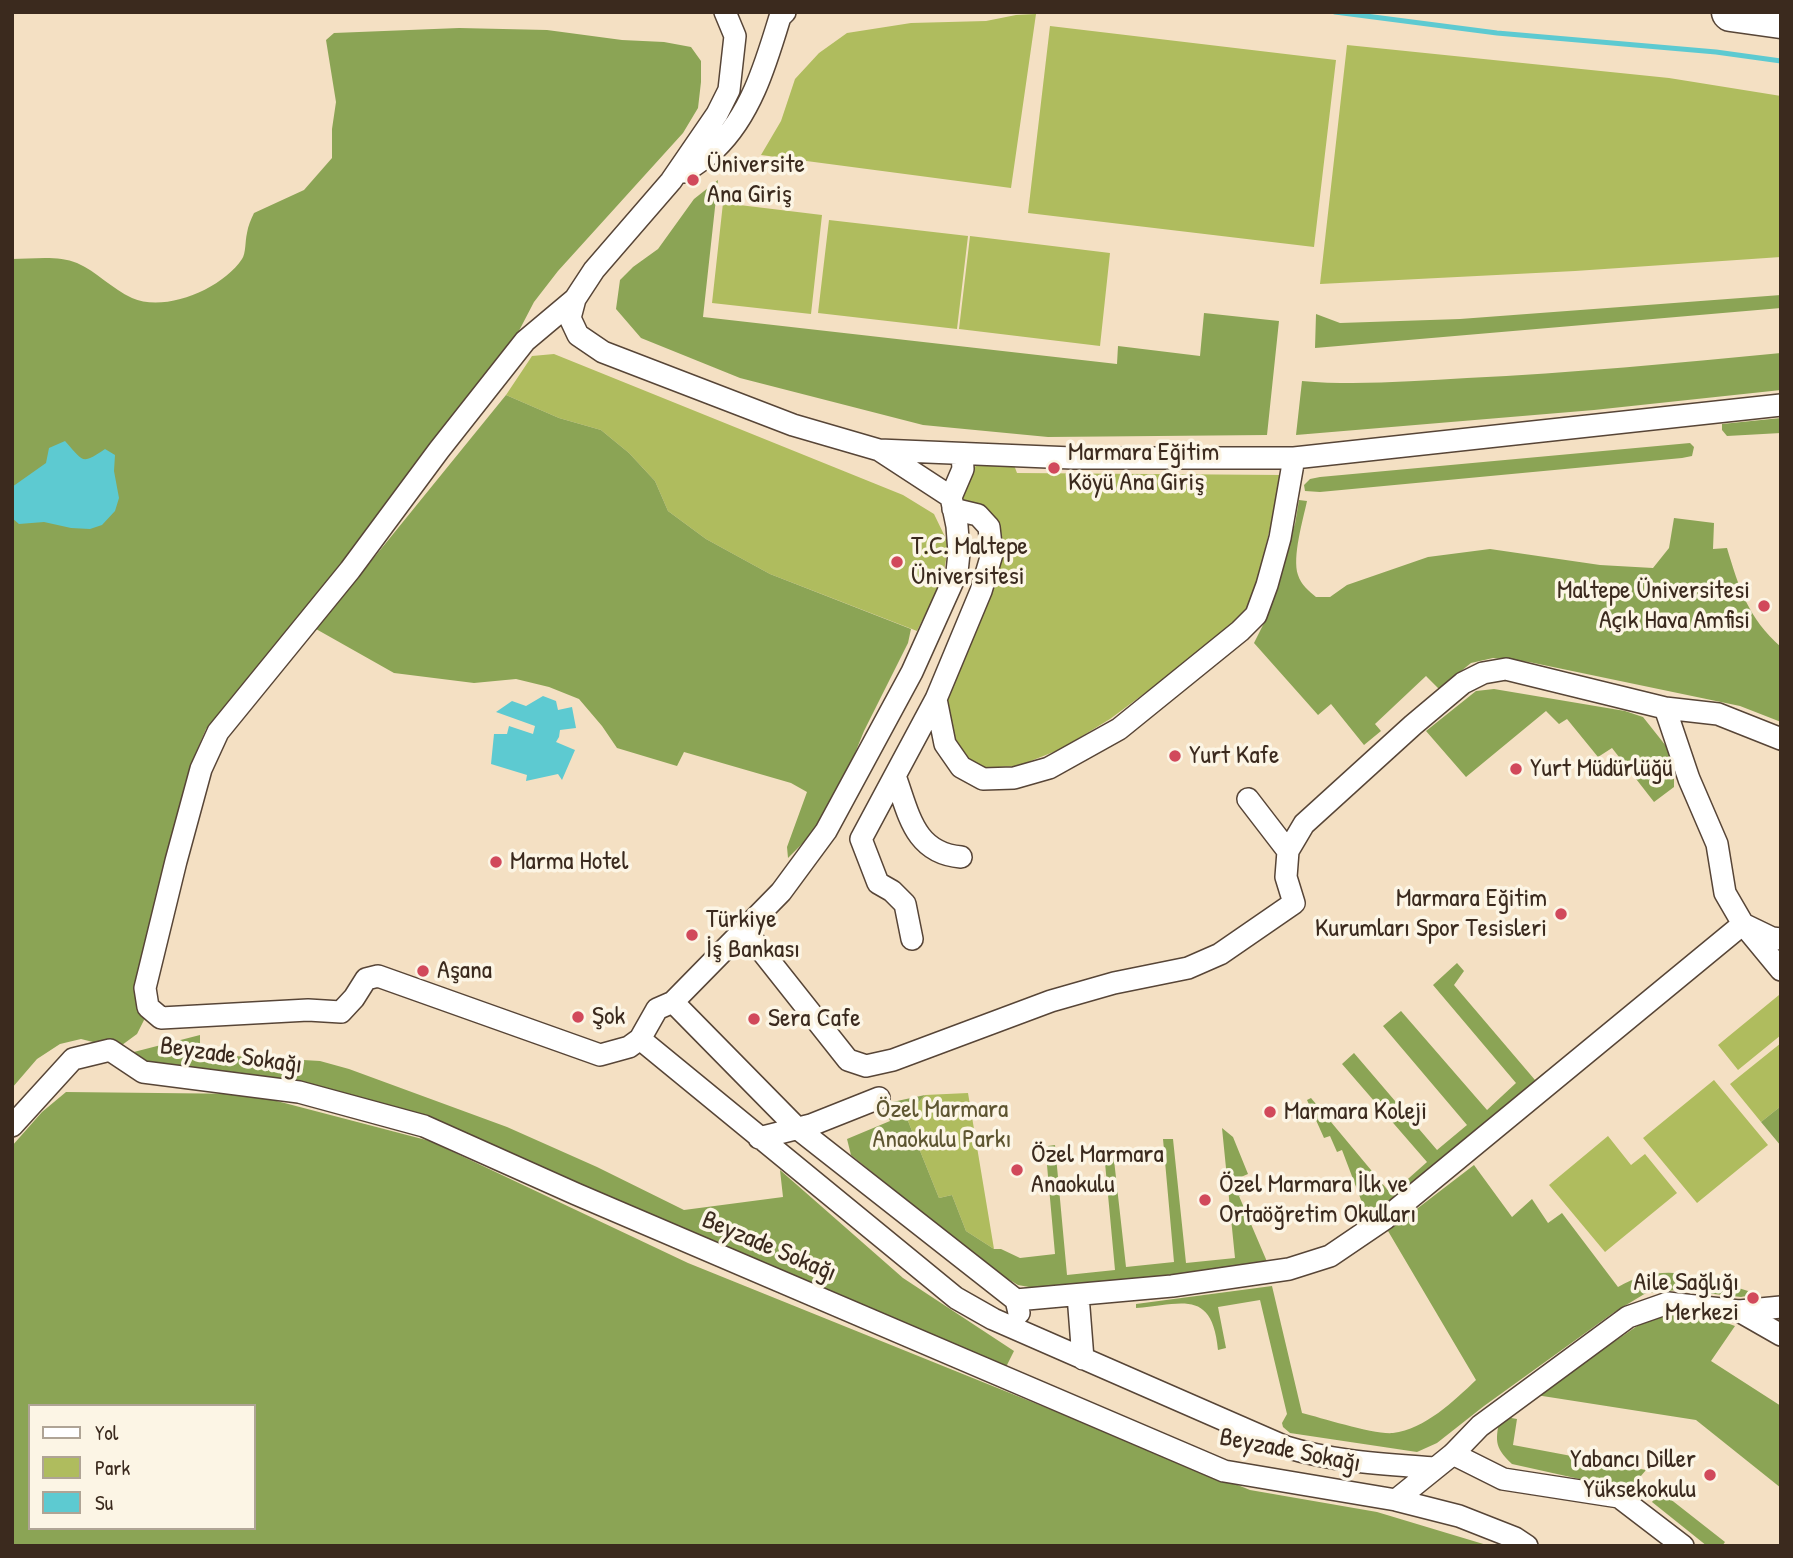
<!DOCTYPE html>
<html>
<head>
<meta charset="utf-8">
<style>
  body { margin:0 }
  #map { position:relative; width:1793px; height:1558px; overflow:hidden; background:#f4e0c3; font-family:"Patrick Hand",sans-serif }
  canvas { display:block }
  .frame { position:absolute; inset:0; border:14px solid #3b2a1e; pointer-events:none }
  .legend { position:absolute; left:28px; top:1404px; width:228px; height:126px; box-sizing:border-box; background:#fcf5e5; border:2px solid #afa495; margin:0; padding:9px 12px; list-style:none; font-size:21px; color:#3b2a1e }
  .legend li { display:flex; align-items:center; gap:14px; height:35px }
  .legend b { width:35px; border:2px solid #afa495 }
</style>
</head>
<body>
<div id="map">
<canvas width="1793" height="1558"></canvas>
<div class="frame"></div>
<ul class="legend">
<li><b style="height:9px;background:#fff"></b>Yol</li>
<li><b style="height:19px;background:#afbc5e"></b>Park</li>
<li><b style="height:19px;background:#5dcad1"></b>Su</li>
</ul>
</div>
<script>
const ctx = document.querySelector('canvas').getContext('2d');
ctx.lineJoin = 'round';
function paint(path, color) {
  ctx.fillStyle = color;
  ctx.fill(path, 'evenodd');
}
function stroke(path, color, width, dash) {
  ctx.strokeStyle = color;
  ctx.lineWidth = width;
  ctx.lineCap = dash ? 'butt' : 'round';
  ctx.setLineDash(dash || []);
  ctx.stroke(path);
}
function label(font, color, halo, rows, align = 'center') {
  ctx.font = font + ' "Patrick Hand",sans-serif';
  ctx.lineWidth = 7;
  ctx.setLineDash([]);
  ctx.textBaseline = 'middle';
  ctx.strokeStyle = halo;
  ctx.fillStyle = color;
  for (const [text, x, y, turn = 0] of rows) {
    ctx.save();
    ctx.translate(x, y);
    ctx.rotate((+turn || 0) * Math.PI / 180);
    ctx.textAlign = isNaN(turn) ? turn : align;
    if (halo) ctx.strokeText(text, 0, 0);
    ctx.fillText(text, 0, 0);
    ctx.restore();
  }
}
paint(new Path2D(`
  M1036 14 1011 188 761 155 781 121 795 79 819 53 847 33 911 23 986 21 1016 15Z
  M1050 26 1336 60 1314 247 1028 213Z
  M1347 45 1669 78 1781 96V257L1575 271 1320 284Z
  M723 203 822 215 811 314 712 303Z
  M829 220 968 236 957 329 818 313Z
  M970 236 1110 253 1100 346 959 329Z
  M554 354 903 495 934 514 949 545 942 580 917 631 770 574 706 539 668 511 655 481 629 453 601 430 559 418 506 395 532 356Z
  M978 464 1014 465 1017 473 1283 475 1251 606 1231 629 1110 719 1061 749 1018 766 980 768 956 750 945 724V691L999 566 971 506 962 499C962 483 966 474 978 464Z
  M1779 995 1781 1035 1738 1070 1718 1045Z
  M1781 1043V1106L1761 1122 1730 1084Z
  M1714 1080 1768 1145 1697 1203 1643 1138Z
  M968 1093 994 1249 966 1231 952 1195 939 1198 906 1116 925 1095Z
  M1608 1136 1631 1165 1645 1154 1677 1193 1605 1252 1549 1185Z`), '#afbc5e');
paint(new Path2D(`
  M459 28 547 30 622 40 664 42 691 47 701 61V82L698 108 683 133 558 271 534 302 510 348 279 647 206 729 194 757 175 826 148 951 142 1008 144 1020 137 1034 122 1045H105L81 1039 60 1044 37 1059 12 1088V259C32 259 58 255 77 263 96 271 112 289 132 298 165 313 222 289 242 259 246 253 245 241 247 233 248 226 251 219 254 213L304 190 332 158V129L336 102 326 40 334 33Z
  M718 180 703 317 1117 364 1118 346 1200 356 1204 313 1279 321 1267 435 1048 437 923 425 740 378 641 338 616 309 620 280 633 267 658 249 694 199Z
  M1781 295V308L1315 348 1316 314 1340 323 1460 319Z
  M1781 353V390L1594 410 1296 435 1302 381C1357 386 1412 381 1467 378 1572 373 1676 363 1781 353Z
  M506 395 559 418 601 430 629 453 655 481 668 511 706 539 770 574 911 629 908 643 864 731 840 790 815 831 788 858 787 847 807 792 791 783 684 752 677 766 617 748 602 726 579 699 549 687 516 679 474 683 394 673 316 629Z
  M1781 418V433L1727 436 1722 430V424Z
  M1690 443 1694 447 1692 456 1682 458 1320 492 1305 491 1304 485 1310 479 1320 477Z
  M1299 500 1307 501C1303 520 1292 557 1298 575 1301 585 1309 591 1316 597H1330L1347 585 1428 557 1490 549 1600 565 1653 568 1669 548 1674 518 1714 523 1713 549 1727 548C1739 588 1748 618 1781 647V722L1740 706 1529 662 1493 658 1471 663 1439 689 1426 676 1375 724 1381 731 1364 745 1331 704 1318 715 1254 643 1266 619 1277 572 1295 524Z
  M1494 689 1625 711 1643 717 1666 746 1674 770V787L1654 802 1612 748 1598 757 1567 719 1559 724 1546 711 1466 777 1426 731 1476 691Z
  M1457 963 1464 971 1454 985 1535 1080 1546 1071 1550 1078 1369 1221 1342 1150 1337 1152 1330 1136 1324 1138 1307 1100 1311 1098 1391 1194 1427 1162 1342 1064 1354 1053 1437 1150 1467 1125 1383 1026 1401 1011 1487 1110 1516 1083 1433 985Z
  M200 1035V1054L320 1061 349 1069 507 1127 597 1167 684 1210 783 1197 780 1170 903 1278 1014 1351 1005 1369 365 1102 242 1073 142 1062 126 1054Z
  M66 1092 250 1094 430 1141 688 1263 1250 1490 1377 1512 1490 1546H12V1146L42 1112ZM30 1406H254V1528H30Z
  M925 1095 906 1116 939 1198 952 1195 966 1231 994 1249H1001L1020 1258 1055 1254 1046 1154H1049L1048 1146 1055 1145 1067 1275 1115 1270 1104 1152 1113 1151 1126 1267 1174 1262 1163 1139H1173L1186 1263 1235 1258 1222 1128 1233 1137 1248 1174 1241 1177 1247 1192 1239 1196 1268 1264 1040 1289 1018 1285 993 1270 851 1155 847 1139 890 1121 883 1104Z
  M1781 1106V1146L1761 1122Z
  M1474 1165 1512 1217 1532 1199 1548 1223 1562 1213 1618 1287C1663 1260 1703 1277 1748 1291L1746 1296 1741 1297 1678 1290 1646 1293 1613 1313 1484 1406 1437 1443 1417 1452 1290 1433 1283 1427 1282 1423 1287 1414 1260 1300 1218 1307 1226 1348 1218 1350C1212 1289 1183 1304 1136 1308V1304L1272 1286 1302 1413C1322 1418 1375 1435 1393 1433 1425 1429 1454 1401 1476 1380L1388 1231Z
  M1675 1312 1708 1316 1735 1326 1711 1361 1781 1406V1488L1696 1420 1536 1395 1646 1320Z
  M1500 1416 1517 1419 1513 1445 1646 1470 1629 1490 1512 1464C1493 1446 1496 1440 1500 1416Z
  M1660 1491 1725 1542 1722 1546H1707L1652 1502Z`), '#8ba455');
paint(new Path2D(`
  M65 441C84 462 81 465 105 449L115 455 114 471 119 498 115 511 102 525 90 529 71 528 44 522 19 524 12 518V487L46 463 49 448Z
  M543 696 556 701 558 710 572 707 576 728 560 730 559 737 556 742 575 750 562 780 558 774 526 781 527 775 491 764 494 734H507L509 726 533 734 535 726 496 712 512 701 526 706Z`), '#5dcad1');
stroke(new Path2D(`
  M1335 12 1497 33 1716 52 1781 61`), '#5dcad1', 5);
const street = new Path2D(`
  M725 12 735 36 729 90 717 114 671 181 594 270 575 299 570 318 578 335 603 352 793 425 879 450 1072 458H1294L1781 405
  M684 172C695 165 706 158 715 149 751 115 766 63 780 17L785 12
  M575 299 525 341 439 450 350 570 218 732 201 769 176 861 145 988 148 1007 161 1018 308 1010 341 1012 354 998 366 979 378 976 600 1055 629 1047 640 1039 657 1009 673 1002 781 892 826 831 912 672 957 572 959 553 957 526 951 497 879 450
  M951 497 963 469 962 454
  M936 699 945 744 961 767 983 779 1014 778 1049 768 1119 729 1240 631 1256 615 1267 585 1280 538 1294 458
  M1665 708 1689 779 1717 844 1725 893 1743 924 1772 938 1781 939
  M895 776C909 814 914 853 961 857
  M1248 799 1288 851
  M745 930 848 1060 866 1066 893 1060 1051 1001 1114 983 1188 968 1220 954 1294 903 1286 877 1288 851 1304 824 1413 725 1463 683 1483 673 1506 669 1665 708 1718 714 1781 739
  M912 939 905 904 892 891 878 883 861 839 936 699 981 591 992 554 989 527 978 515 953 509
  M673 1002 797 1128 1016 1300 1019 1313
  M640 1039 956 1298 993 1319 1286 1447C1334 1462 1385 1464 1435 1468
  M12 1126 73 1059 110 1050 143 1072 299 1092 424 1126 576 1194 1224 1471 1396 1500 1459 1516 1515 1538 1527 1546
  M759 1138 811 1125 879 1098
  M1078 1295 1083 1359
  M1016 1300 1172 1286 1289 1269 1330 1256 1386 1218 1743 924 1781 970
  M1739 1311 1781 1335
  M1453 1454 1503 1479 1619 1497 1683 1546
  M1396 1500 1453 1454 1480 1426 1628 1317 1668 1303 1739 1311 1781 1307`);
const highway = new Path2D(`
  M1731 12 1781 19`);
stroke(street, '#574537', 24);
stroke(highway, '#574537', 41);
stroke(street, '#fff', 21);
stroke(highway, '#fff', 38);
for (const [x, y, r, color] of [
  [693,180,7,"#d1495b"],
  [1054,468,7,"#d1495b"],
  [897,562,7,"#d1495b"],
  [1764,606,7,"#d1495b"],
  [1175,756,7,"#d1495b"],
  [1516,769,7,"#d1495b"],
  [496,862,7,"#d1495b"],
  [1561,914,7,"#d1495b"],
  [692,935,7,"#d1495b"],
  [423,971,7,"#d1495b"],
  [578,1017,7,"#d1495b"],
  [754,1019,7,"#d1495b"],
  [1270,1112,7,"#d1495b"],
  [1017,1170,7,"#d1495b"],
  [1205,1200,7,"#d1495b"],
  [1753,1298,7,"#d1495b"],
  [1710,1475,7,"#d1495b"]
]) {
  const dot = new Path2D();
  dot.arc(x, y, r, 0, 2 * Math.PI);
  ctx.fillStyle = color;
  ctx.fill(dot);
  stroke(dot, '#fcf5e5', 2.5);
}
label('26px', '#3b2a1e', '#fcf5e5', [
  ["Üniversite",707,165],
  ["Ana Giriş",707,195],
  ["Marmara Eğitim",1068,453],
  ["Köyü Ana Giriş",1068,483],
  ["T.C. Maltepe",911,547],
  ["Üniversitesi",911,577],
  ["Maltepe Üniversitesi",1750,591,"right"],
  ["Açık Hava Amfisi",1750,621,"right"],
  ["Yurt Kafe",1189,756],
  ["Yurt Müdürlüğü",1530,769],
  ["Marma Hotel",510,862],
  ["Marmara Eğitim",1547,899,"right"],
  ["Kurumları Spor Tesisleri",1547,929,"right"],
  ["Türkiye",706,920],
  ["İş Bankası",706,950],
  ["Aşana",437,971],
  ["Şok",592,1017],
  ["Sera Cafe",768,1019],
  ["Marmara Koleji",1284,1112],
  ["Özel Marmara",1031,1155],
  ["Anaokulu",1031,1185],
  ["Özel Marmara İlk ve",1219,1185],
  ["Ortaöğretim Okulları",1219,1215],
  ["Aile Sağlığı",1739,1283,"right"],
  ["Merkezi",1739,1313,"right"],
  ["Yabancı Diller",1696,1460,"right"],
  ["Yüksekokulu",1696,1490,"right"]
], 'left');
label('26px', '#3b2a1e', '#fcf5e5', [
  ["Beyzade Sokağı",231,1056,8],
  ["Beyzade Sokağı",769,1247,23],
  ["Beyzade Sokağı",1290,1451,11]
]);
label('26px', '#5e5631', '#fcf5e5', [
  ["Özel Marmara",942,1110],
  ["Anaokulu Parkı",942,1140]
]);
</script>
</body>
</html>
